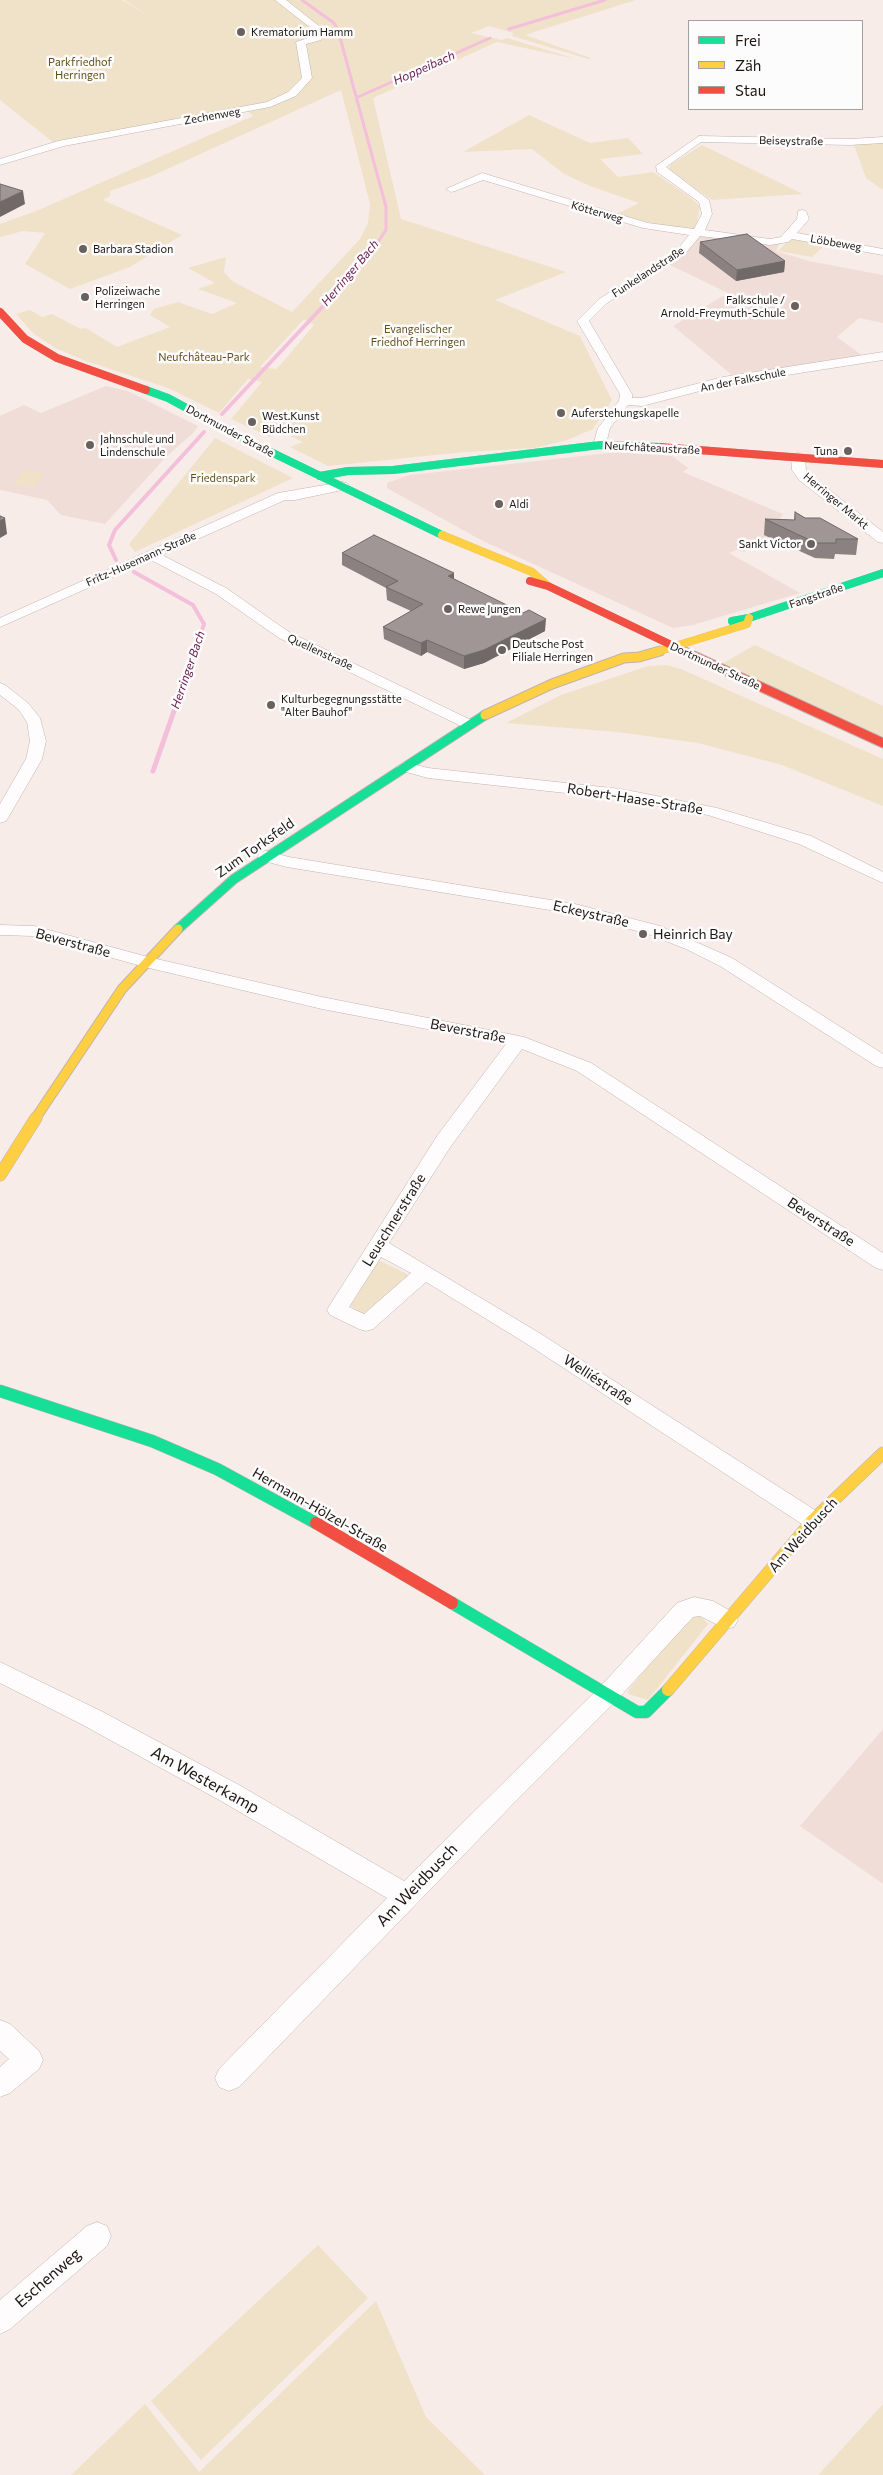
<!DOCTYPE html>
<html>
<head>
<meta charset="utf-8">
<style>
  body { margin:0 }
  #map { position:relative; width:883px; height:2475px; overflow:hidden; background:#f8ece9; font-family:Commissioner,sans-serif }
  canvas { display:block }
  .legend { position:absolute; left:688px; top:20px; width:175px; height:90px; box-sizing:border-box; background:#fcfcfc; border:1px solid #a3a09f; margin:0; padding:6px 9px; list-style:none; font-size:15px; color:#1e1613 }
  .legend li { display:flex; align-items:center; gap:10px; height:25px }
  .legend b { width:25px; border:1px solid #a3a09f }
</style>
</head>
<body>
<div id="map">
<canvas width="883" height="2475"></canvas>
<ul class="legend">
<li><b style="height:6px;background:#16e098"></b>Frei</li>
<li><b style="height:6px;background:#ffcf43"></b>Zäh</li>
<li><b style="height:6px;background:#f24e42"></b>Stau</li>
</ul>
</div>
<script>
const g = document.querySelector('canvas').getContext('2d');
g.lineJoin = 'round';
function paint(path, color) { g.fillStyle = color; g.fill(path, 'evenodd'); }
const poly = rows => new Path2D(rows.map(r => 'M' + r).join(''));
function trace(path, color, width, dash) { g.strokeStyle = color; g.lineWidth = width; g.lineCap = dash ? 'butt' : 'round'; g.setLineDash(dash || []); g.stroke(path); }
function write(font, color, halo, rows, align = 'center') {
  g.font = font + ' Commissioner,sans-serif'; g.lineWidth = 5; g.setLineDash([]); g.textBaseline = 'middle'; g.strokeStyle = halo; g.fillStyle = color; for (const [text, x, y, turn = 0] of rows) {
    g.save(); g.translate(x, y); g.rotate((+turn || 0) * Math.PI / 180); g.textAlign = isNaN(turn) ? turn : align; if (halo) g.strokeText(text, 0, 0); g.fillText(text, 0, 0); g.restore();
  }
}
const built = poly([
  [699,235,780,242,776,251,809,261,883,275,883,323,859,318,837,337,863,356,732,375,673,326,728,293,668,264],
  [106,386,128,391,198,426,193,433,166,457,105,524,61,515,47,500,0,490,0,416,24,405,41,413],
  [618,452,672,456,688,468,683,472,783,514,766,544,743,552,737,550,729,553,800,593,693,625,673,628,481,540,387,488,387,483,410,475],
  [883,1729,883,1884,800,1826]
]);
const green = poly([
  [0,0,122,0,148,16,124,0,636,0,525,35,591,58,588,59,512,36,513,33,489,26,471,33,502,40,507,38,576,59,497,42,373,98,401,219,566,272,495,300,580,336,612,400,593,429,567,440,534,448,465,452,328,466,290,447,303,442,282,432,270,437,231,419,262,382,248,379,219,413,168,388,86,361,57,349,34,334,16,314,30,310,42,317,52,314,81,329,86,328,117,347,170,327,150,315,154,309,178,302,212,314,237,303,198,289,215,283,188,268,226,257,224,272,232,281,292,312,360,239,368,223,370,204,341,90,152,176,110,191,110,196,103,200,182,235,130,267,70,289,25,264,45,233,23,231,0,237,0,224,41,209,253,116,248,111,266,103,238,110,54,143,0,100],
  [304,319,314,325,282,363,276,369,260,367],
  [529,115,590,143,628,138,643,154,600,159,618,177,653,172,690,197,700,206,696,228,686,230,615,215,639,203,590,186,564,174,532,149,463,152],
  [883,141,883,190,866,178,853,142],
  [702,145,803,194,712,200,669,171,670,165],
  [794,239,825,245,812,257,778,251,788,241],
  [215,438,293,478,135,552,129,544],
  [23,470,45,473,34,487,13,485],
  [755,645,883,706,883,737,720,665],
  [666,665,681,669,883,759,883,806,782,765,698,743,617,732,506,723,561,695,648,666],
  [378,1260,407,1274,408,1277,364,1315,349,1305],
  [696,1615,702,1617,708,1624,648,1700,628,1694,629,1689,686,1620],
  [318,2245,368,2298,201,2460,151,2401],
  [376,2301,426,2417,485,2475,71,2475,145,2404,199,2472],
  [883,2404,883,2475,818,2475]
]);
const streamFar2 = poly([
  [302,0,334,23,338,30,386,207,386,230,369,255,341,287],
  [509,29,605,0],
  [358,97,490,38]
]);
const streamFar1 = poly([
  [222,414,342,286],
  [116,560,109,545,115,530,204,432],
  [134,572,193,605,204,624,195,652]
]);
const stream = poly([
  [153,771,195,651]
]);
const street = poly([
  [275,0,286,0,319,26,324,36,321,40,306,44,312,78,296,96,270,107,64,146,0,165,0,159,58,141,267,102,288,92,302,78,296,42,314,36,312,29,275,0],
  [699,136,850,139,883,137,883,143,850,145,701,142,666,167,709,200,712,214,705,230,770,239,781,237,797,219,798,211,802,210,806,211,809,219,797,233,883,249,883,255,792,239,788,242,770,245,700,236,684,255,607,303,589,321,632,394,632,398,642,398,723,377,883,352,883,360,723,385,642,406,628,405,610,428,605,448,595,448,593,445,598,428,619,401,620,394,577,321,599,299,676,251,689,235,643,228,483,180,455,191,451,192,446,189,482,173,648,223,694,229,702,214,699,202,657,172,656,166,699,136],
  [798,453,805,457,806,470,809,474,883,532,883,543,878,542,799,480,792,470,791,457,798,453],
  [342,482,347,483,349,486,347,489,295,500,285,500,162,555,226,588,289,632,473,721,476,724,473,727,463,727,279,638,216,594,151,560,0,627,0,618,278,493,342,482],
  [0,683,5,685,28,703,40,718,46,741,42,759,8,818,6,821,0,823,0,804,26,759,30,741,27,722,18,709,0,695,0,683],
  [405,762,428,768,621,789,717,808,811,836,883,872,883,883,799,844,708,815,621,799,428,778,399,770,397,767,405,762],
  [266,851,289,857,575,904,660,926,732,958,883,1054,883,1068,876,1066,720,966,686,949,648,934,574,914,287,867,260,860,258,856,260,852,266,851],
  [0,925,34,926,148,957,322,997,524,1037,591,1063,883,1253,883,1270,876,1268,577,1071,522,1049,451,1146,389,1243,541,1334,821,1514,824,1520,821,1526,813,1529,805,1526,527,1344,426,1282,373,1329,366,1331,359,1329,330,1315,327,1310,330,1305,437,1136,506,1044,322,1009,145,967,33,936,0,935,0,925],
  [381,1257,411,1273,364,1314,349,1307,381,1257],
  [694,1597,713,1601,734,1613,738,1620,734,1627,726,1629,700,1616,693,1617,615,1702,511,1806,239,2087,229,2091,219,2087,215,2078,219,2069,387,1898,221,1801,83,1725,0,1683,0,1662,101,1711,239,1785,404,1881,599,1688,677,1603,694,1597],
  [0,2020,10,2024,39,2051,43,2060,39,2069,10,2093,0,2097,0,2067,9,2059,0,2051,0,2020],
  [97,2222,107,2226,111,2236,107,2246,10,2329,0,2334,0,2300,87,2226,97,2222]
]);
const fastFar2 = poly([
  [146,390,168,398,244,439,442,535],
  [320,476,348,471,393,470,600,445,659,447],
  [732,621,749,618,883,573]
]);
const fastFar1 = poly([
  [178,929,234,879,485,715]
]);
const fast = poly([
  [0,1391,152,1441,217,1469,316,1523],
  [452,1603,637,1712,646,1712,668,1690]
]);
const slowFar2 = poly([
  [442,535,532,572,548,586],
  [656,652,747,624,749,618]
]);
const slowFar1 = poly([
  [485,715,552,684,624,658,639,657,660,651],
  [35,1119,122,989,178,929]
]);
const slow = poly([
  [0,1175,36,1118],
  [668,1690,813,1520,883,1453]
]);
const jamFar2 = poly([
  [0,312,25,339,57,358,146,390],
  [659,447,883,464],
  [530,581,548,586,686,652]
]);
const jamFar1 = poly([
  [683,651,883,743]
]);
const jam = poly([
  [316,1523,452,1603]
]);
const wall = poly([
  [700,242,785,261,784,272,736,281,699,253],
  [795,512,805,518,858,539,856,555,835,554,834,559,815,558,764,535,765,519,794,520],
  [342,553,454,579,545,631,484,663,464,669,427,652,421,656,384,639,383,627,411,611,387,600,386,588,342,565]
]);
const shadedWall = poly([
  [23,191,25,204,0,217,0,202],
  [785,261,784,272,736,281,737,270],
  [5,518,7,534,0,538,0,521],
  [454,573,454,585,448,576],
  [546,619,545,631,484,663,464,669,464,656],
  [427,640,427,652,421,656,421,643]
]);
const building = poly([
  [0,184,23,191,0,202,0,184],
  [747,234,785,261,737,270,700,242,747,234],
  [795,512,805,518,820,518,858,539,836,539,836,543,816,543,765,519,795,520,795,512],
  [0,516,5,518,0,521,0,516],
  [374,535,454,573,448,576,523,613,529,610,546,619,484,650,464,656,427,640,421,643,383,627,423,604,386,587,398,581,342,553,374,535]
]);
const markers = [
  [241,32,5,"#6a615e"],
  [83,249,5,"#6a615e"],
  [85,297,5,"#6a615e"],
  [795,306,5,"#6a615e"],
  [561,413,5,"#6a615e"],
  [252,422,5,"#6a615e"],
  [90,445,5,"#6a615e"],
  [848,451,5,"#6a615e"],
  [499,504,5,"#6a615e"],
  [811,544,5,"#6a615e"],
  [448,609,5,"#6a615e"],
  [502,650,5,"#6a615e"],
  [271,705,5,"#6a615e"],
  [643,934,5,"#6a615e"]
];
const farPoinames = [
  ["Krematorium Hamm",251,32],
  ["Barbara Stadion",93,249],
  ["Polizeiwache",95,291],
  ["Herringen",95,304],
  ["Falkschule /",785,300,"right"],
  ["Arnold-Freymuth-Schule",785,313,"right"],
  ["Auferstehungskapelle",571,413],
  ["West.Kunst",262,416],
  ["Büdchen",262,429],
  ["Jahnschule und",100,439],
  ["Lindenschule",100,452],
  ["Tuna",838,451,"right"],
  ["Aldi",509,504],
  ["Sankt Victor",801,544,"right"],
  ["Rewe Jungen",458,609],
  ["Deutsche Post",512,644],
  ["Filiale Herringen",512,657],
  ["Kulturbegegnungsstätte",281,699],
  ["\"Alter Bauhof\"",281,712]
];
const farParknames = [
  ["Parkfriedhof",80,62],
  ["Herringen",80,75],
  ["Evangelischer",418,329],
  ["Friedhof Herringen",418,342],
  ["Neufchâteau-Park",204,357],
  ["Friedenspark",223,478]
];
const farStreetnames = [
  ["Zechenweg",212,116,-10],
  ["Beiseystraße",791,141,1],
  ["Kötterweg",597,212,16],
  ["Löbbeweg",836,243,10],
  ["Funkelandstraße",648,272,-33],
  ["An der Falkschule",743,380,-11],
  ["Dortmunder Straße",230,431,28],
  ["Neufchâteaustraße",652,448,3],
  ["Herringer Markt",836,501,40],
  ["Fritz-Husemann-Straße",141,559,-24],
  ["Fangstraße",816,596,-19],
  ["Quellenstraße",320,652,25],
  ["Dortmunder Straße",715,666,25]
];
const farWaternames = [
  ["Hoppeibach",424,68,-24],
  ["Herringer Bach",350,273,-50],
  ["Herringer Bach",188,670,-71]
];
const streetNames = [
  ["Robert-Haase-Straße",635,799,9],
  ["Zum Torksfeld",255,848,-35],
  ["Eckeystraße",591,914,13],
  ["Beverstraße",73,943,15],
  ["Beverstraße",468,1031,11],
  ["Leuschnerstraße",394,1220,-58],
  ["Beverstraße",821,1222,33],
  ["Welliéstraße",598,1380,33],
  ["Hermann-Hölzel-Straße",320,1510,30],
  ["Am Weidbusch",803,1535,-48]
];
const poiNames = [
  ["Heinrich Bay",653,934]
];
const nearStreetnames = [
  ["Am Westerkamp",205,1780,29],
  ["Am Weidbusch",417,1885,-46],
  ["Eschenweg",48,2278,-41]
];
paint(built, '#f0ddd7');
paint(green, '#efe2c9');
trace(streamFar2, '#f3bfda', 3);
trace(streamFar1, '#f3bfda', 4);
trace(stream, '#f3bfda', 5);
trace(street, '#beb4b1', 1);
trace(fastFar2, '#beb4b1', 8);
trace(fastFar1, '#beb4b1', 11);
trace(fast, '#beb4b1', 13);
trace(slowFar2, '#beb4b1', 8);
trace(slowFar1, '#beb4b1', 11);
trace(slow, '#beb4b1', 13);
trace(jamFar2, '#beb4b1', 8);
trace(jamFar1, '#beb4b1', 11);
trace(jam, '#beb4b1', 13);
paint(street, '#fefcfc');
trace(fastFar2, '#16e098', 8);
trace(fastFar1, '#16e098', 9);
trace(fast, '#16e098', 12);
trace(slowFar2, '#ffcf43', 8);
trace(slowFar1, '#ffcf43', 9);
trace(slow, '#ffcf43', 12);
trace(jamFar2, '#f24e42', 8);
trace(jamFar1, '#f24e42', 9);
trace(jam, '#f24e42', 12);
paint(wall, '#8a8180');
paint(shadedWall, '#706968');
paint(building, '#a09695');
trace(building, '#706968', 1);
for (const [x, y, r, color] of markers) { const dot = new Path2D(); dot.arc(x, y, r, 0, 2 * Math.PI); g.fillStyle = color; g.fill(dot); trace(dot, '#fcfcfc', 2); }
write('11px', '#1e1613', '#fcfcfc', farPoinames, 'left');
write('11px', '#62501b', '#fcfcfc', farParknames);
write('11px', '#1e1613', '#fcfcfc', farStreetnames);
write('italic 12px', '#67194d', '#fcfcfc', farWaternames);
write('14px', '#1e1613', '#fcfcfc', streetNames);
write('14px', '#1e1613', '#fcfcfc', poiNames, 'left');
write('16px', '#1e1613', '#fcfcfc', nearStreetnames);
</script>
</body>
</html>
